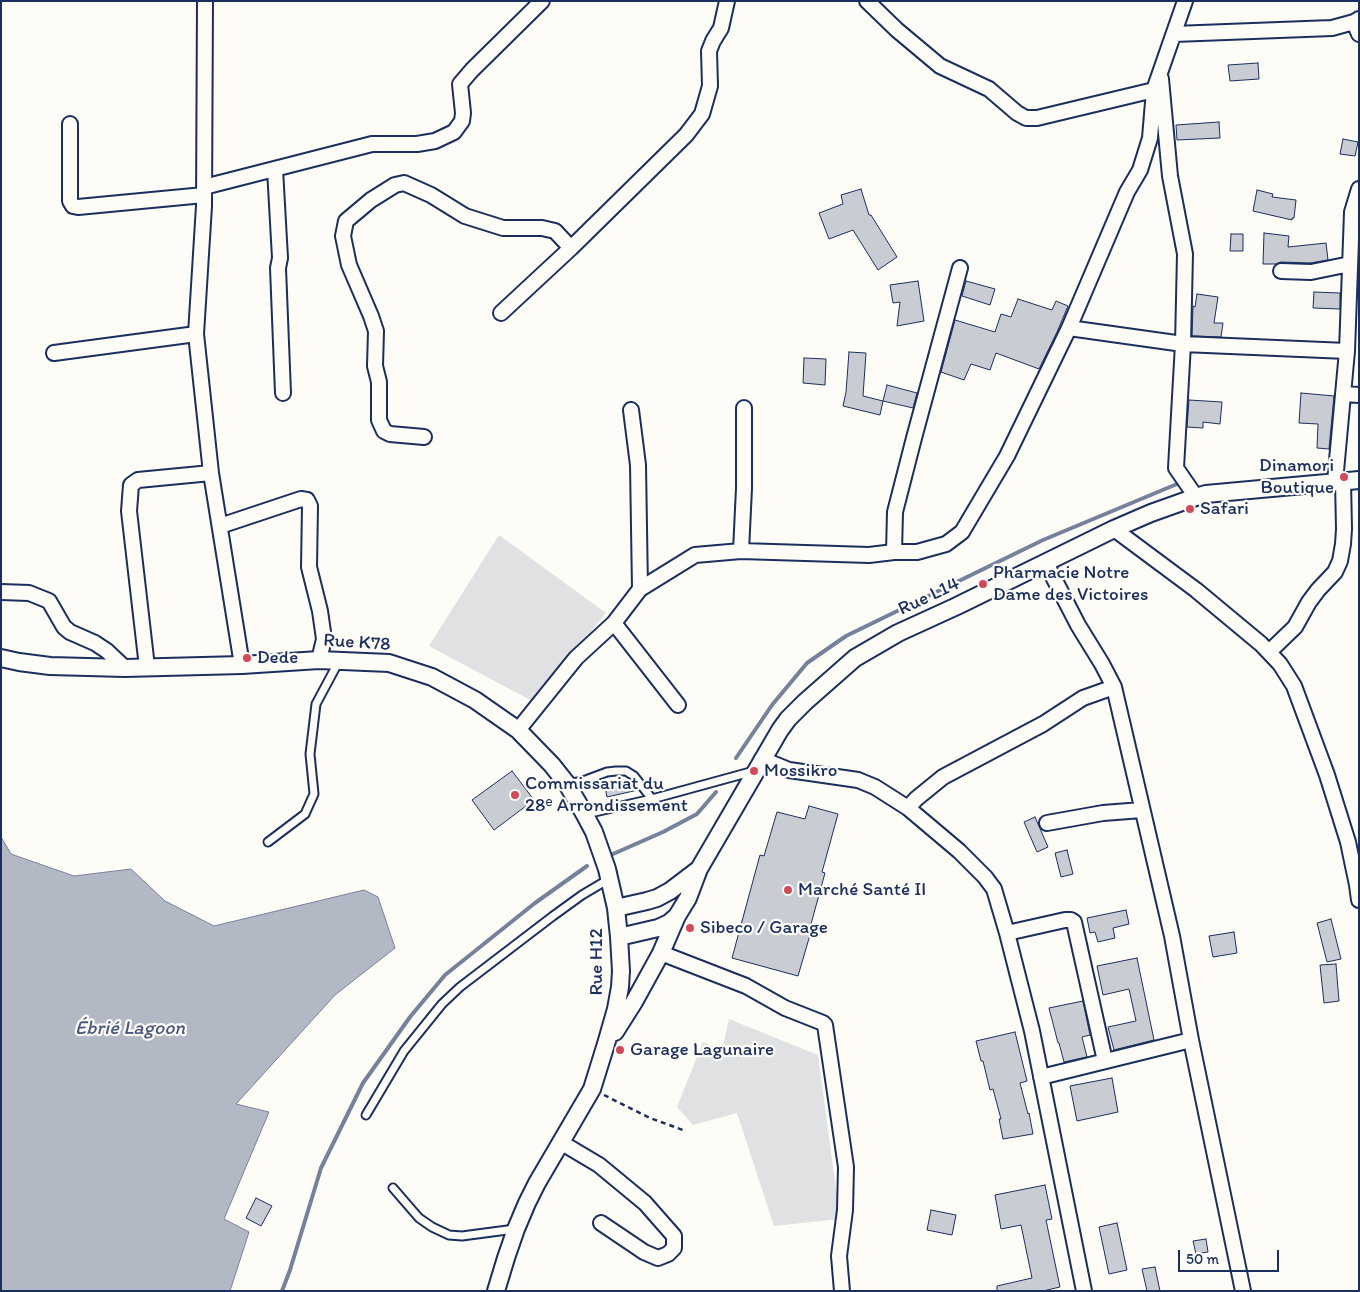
<!DOCTYPE html>
<html>
<head>
<meta charset="utf-8">
<style>
  body { margin:0 }
  #map { position:relative; width:1360px; height:1292px; overflow:hidden; background:#fdfcf7; font-family:Itim,sans-serif }
  canvas { display:block }
  .frame { position:absolute; inset:0; border:2px solid #1b2f5e; pointer-events:none }
  .scale { position:absolute; left:1178px; top:1250px; width:101px; height:22px; box-sizing:border-box; border:2px solid #1b2f5e; border-top:0; padding-left:6px; font-size:15px; line-height:18px; white-space:nowrap; color:#1b2f5e; -webkit-text-stroke:4px #fdfcf7; paint-order:stroke }
</style>
</head>
<body>
<div id="map">
<canvas width="1360" height="1292"></canvas>
<div class="frame"></div>
<div class="scale">50 m</div>
</div>
<script>
const g = document.querySelector('canvas').getContext('2d');
g.lineJoin = 'round';
function paint(path, color) { g.fillStyle = color; g.fill(path, 'evenodd'); }
const poly = rows => new Path2D(rows.map(r => 'M' + r).join(''));
function trace(path, color, width, dash) { g.strokeStyle = color; g.lineWidth = width; g.lineCap = dash ? 'butt' : 'round'; g.setLineDash(dash || []); g.stroke(path); }
function write(font, color, halo, rows, align = 'center') {
  g.font = font + ' Itim,sans-serif'; g.lineWidth = 4.5; g.setLineDash([]); g.textBaseline = 'middle'; g.strokeStyle = halo; g.fillStyle = color; for (const [text, x, y, turn = 0] of rows) {
    g.save(); g.translate(x, y); g.rotate((+turn || 0) * Math.PI / 180); g.textAlign = isNaN(turn) ? turn : align; if (halo) g.strokeText(text, 0, 0); g.fillText(text, 0, 0); g.restore();
  }
}
const green = poly([
  [499,535,606,613,534,702,429,646],
  [729,1019,818,1055,840,1219,774,1226,737,1113,693,1125,677,1107,703,1042,722,1051]
]);
const water = poly([
  [1,837,11,854,74,876,131,869,165,901,214,926,364,890,378,897,395,948,335,995,236,1104,269,1112,224,1219,249,1232,230,1291,1,1291,1,837]
]);
const stream = poly([
  [736,758,772,705,807,663,846,636,1043,540,1177,484],
  [613,854,663,832,697,814,716,792],
  [282,1291,290,1270,321,1168,363,1083,410,1017,445,975,535,903,587,866]
]);
const building = poly([
  [1258,63,1259,79,1230,81,1228,65,1258,63],
  [1219,122,1220,138,1177,140,1176,125,1219,122],
  [1343,139,1358,142,1355,156,1340,154,1343,139],
  [861,189,869,215,871,215,897,257,878,270,853,230,829,239,819,213,843,204,841,195,861,189],
  [1257,190,1273,194,1272,197,1296,200,1294,218,1292,218,1292,220,1253,211,1257,190],
  [1264,233,1289,236,1288,247,1326,243,1328,260,1310,263,1281,262,1276,264,1263,264,1264,233],
  [1231,234,1243,234,1243,251,1230,251,1231,234],
  [918,281,924,321,897,326,900,302,893,303,890,285,918,281],
  [966,281,995,289,990,305,962,296,966,281],
  [1314,292,1340,293,1340,309,1313,308,1314,292],
  [1197,294,1218,297,1214,323,1223,323,1221,337,1192,336,1193,306,1195,307,1197,294],
  [1018,299,1052,310,1056,301,1068,306,1057,332,1039,369,996,353,990,370,971,364,964,380,941,372,955,320,995,332,1001,314,1011,317,1018,299],
  [849,352,866,353,863,396,883,401,880,415,843,406,846,392,849,352],
  [804,358,826,359,825,385,803,383,804,358],
  [887,385,917,393,913,408,883,401,887,385],
  [1301,393,1334,396,1329,449,1317,448,1318,424,1299,423,1301,393],
  [1189,400,1222,402,1220,424,1203,422,1203,428,1187,427,1189,400],
  [512,771,534,800,494,830,472,800,512,771],
  [631,781,638,790,607,797,605,787,631,781],
  [809,806,838,814,822,872,825,873,808,935,810,935,798,976,732,958,760,855,764,856,777,812,805,819,809,806],
  [1035,817,1048,847,1037,852,1024,822,1035,817],
  [1067,850,1073,874,1061,877,1055,853,1067,850],
  [1126,910,1129,924,1113,928,1115,938,1098,942,1095,932,1090,933,1087,918,1126,910],
  [1331,919,1341,959,1327,962,1317,923,1331,919],
  [1234,932,1237,953,1213,957,1209,936,1234,932],
  [1137,958,1154,1040,1114,1050,1108,1027,1136,1021,1129,989,1103,995,1097,966,1137,958],
  [1336,964,1339,1001,1324,1003,1320,965,1336,964],
  [1083,1001,1090,1035,1082,1037,1087,1057,1064,1062,1059,1043,1058,1043,1049,1008,1083,1001],
  [1015,1032,1027,1081,1020,1083,1028,1114,1029,1113,1033,1134,1003,1139,999,1119,1001,1119,993,1089,990,1090,983,1061,981,1061,976,1041,1015,1032],
  [1112,1078,1118,1112,1077,1121,1070,1086,1112,1078],
  [1045,1185,1052,1219,1046,1220,1060,1287,1043,1291,997,1291,997,1286,1032,1278,1021,1225,1001,1229,995,1195,1045,1185],
  [256,1198,272,1206,261,1226,246,1218,256,1198],
  [931,1210,956,1215,952,1235,927,1230,931,1210],
  [1117,1223,1127,1270,1109,1274,1099,1227,1117,1223],
  [1206,1239,1208,1252,1196,1254,1193,1241,1206,1239],
  [1155,1267,1160,1291,1147,1291,1142,1269,1155,1267]
]);
const path = poly([
  [604,1095,650,1118,683,1130]
]);
const service = poly([
  [567,784,583,781,607,772,616,771,626,771,634,776,652,799],
  [586,814,652,799,754,771],
  [268,842,305,814,314,794,310,754,316,704,339,661],
  [366,1115,404,1051,442,1004,460,987,553,916,582,895,609,879],
  [393,1188,419,1218,432,1227,449,1235,462,1236,515,1229]
]);
const minor = poly([
  [205,1,204,206,196,334,211,473,242,665],
  [867,1,897,30,940,66,989,89,1017,113,1026,118,1037,118,1154,90],
  [1354,22,1359,34],
  [1174,34,1332,28,1354,22,1359,19],
  [1161,79,1170,176,1185,254,1183,344,1176,468,1196,497],
  [70,124,70,201,73,206,78,207,204,195],
  [275,169,280,258,278,268,283,393],
  [204,187,372,144,417,144,435,141,454,132,462,121,463,113,460,84,472,70,542,1],
  [1281,271,1311,272,1350,264],
  [501,313,571,248,686,135,702,114,710,86,709,51,713,41,721,28,727,1],
  [1069,328,1183,344,1347,351,1335,482],
  [1347,351,1352,212,1359,189],
  [54,353,196,334],
  [1343,394,1359,395],
  [631,410,638,465,640,589],
  [424,437,390,434,384,431,379,420,379,382,375,366,376,331,371,316,349,265,343,236,346,221,371,200,395,185,404,183,431,195,465,216,503,228,542,228,555,231,571,248],
  [220,526,301,499,307,500,310,506,309,567,320,611,324,639,319,660],
  [1114,529,1196,590,1261,644,1280,664,1294,686,1327,775,1348,842,1357,885,1359,900],
  [741,551,869,555,894,552,917,552,946,544,962,532,1007,456,1069,328,1127,192,1140,170,1150,138,1154,90,1185,1],
  [894,552,895,512,914,438,960,268],
  [1046,563,1078,625,1102,664,1114,687,1172,936,1191,1040,1243,1291],
  [1,592,29,593,49,601,64,627,70,632,95,643,107,651,125,668],
  [614,623,678,705],
  [1269,652,1295,627,1309,602,1318,590,1335,572,1340,561,1343,544,1344,529,1343,481],
  [147,667,129,511,131,485,138,480,211,473],
  [518,730,576,658,614,623,640,589,695,555,741,551,744,488,744,408],
  [762,759,789,770,858,780,875,787,908,808,959,851,985,877,994,889,1007,933,1032,1031,1084,1291],
  [908,808,916,799,943,777,1043,724,1083,698,1114,687],
  [1047,823,1103,813,1142,810],
  [1007,933,1065,920,1071,920,1074,922,1105,1061],
  [661,953,746,986,785,1008,823,1023,825,1025,846,1167,845,1210,839,1256,842,1291],
  [1041,1077,1191,1040],
  [562,1143,599,1165,645,1203,674,1236,674,1248,668,1254,658,1258,644,1252,601,1223]
]);
const tertiary = poly([
  [1,658,19,662,50,666,125,668,242,665,319,660,389,663,432,677,475,700,518,730,552,765,567,784,585,815,594,832,607,869,616,908,619,937,621,971,620,987,616,1009,606,1044,592,1089,537,1183,527,1203,516,1229,506,1258,496,1291],
  [616,908,647,901,657,898,670,891,699,869],
  [619,937,658,928,669,923,677,916,688,898,699,869,780,730,788,719,805,702,855,658,898,633,957,606,1114,529,1151,513,1196,497,1206,494,1359,480],
  [615,1032,634,1002,661,953,677,916]
]);
const markers = [
  [1344,477,5,"#d1495b"],
  [1190,509,5,"#d1495b"],
  [983,584,5,"#d1495b"],
  [247,658,5,"#d1495b"],
  [754,771,5,"#d1495b"],
  [515,795,5,"#d1495b"],
  [788,890,5,"#d1495b"],
  [690,928,5,"#d1495b"],
  [620,1050,5,"#d1495b"]
];
const poiNames = [
  ["Dinamori",1334,466,"right"],
  ["Boutique",1334,488,"right"],
  ["Safari",1200,509],
  ["Pharmacie Notre",993,573],
  ["Dame des Victoires",993,595],
  ["Dede",257,658],
  ["Mossikro",764,771],
  ["Commissariat du",525,784],
  ["28ᵉ Arrondissement",525,806],
  ["Marché Santé II",798,890],
  ["Sibeco / Garage",700,928],
  ["Garage Lagunaire",630,1050]
];
const streetNames = [
  ["Rue L14",929,597,-25],
  ["Rue K78",357,643,4],
  ["Rue H12",597,962,-90]
];
const waterNames = [
  ["Ébrié Lagoon",130,1029]
];
paint(green, '#e0e1e3');
paint(water, '#b3b8c5');
trace(water, '#76819c', 1);
trace(stream, '#76819c', 4);
paint(building, '#c9ccd3');
trace(building, '#1b2f5e', 1);
trace(service, '#1b2f5e', 11);
trace(minor, '#1b2f5e', 18);
trace(tertiary, '#1b2f5e', 20);
trace(path, '#1b2f5e', 2.5, [5, 4]);
trace(service, '#fdfcf7', 7);
trace(minor, '#fdfcf7', 14);
trace(tertiary, '#fdfcf7', 16);
for (const [x, y, r, color] of markers) { const dot = new Path2D(); dot.arc(x, y, r, 0, 2 * Math.PI); g.fillStyle = color; g.fill(dot); trace(dot, '#fdfcf7', 2); }
write('19px', '#1b2f5e', '#fdfcf7', poiNames, 'left');
write('19px', '#1b2f5e', '#fdfcf7', streetNames);
write('italic 20px', '#49587d', '#fdfcf7', waterNames);
</script>
</body>
</html>
